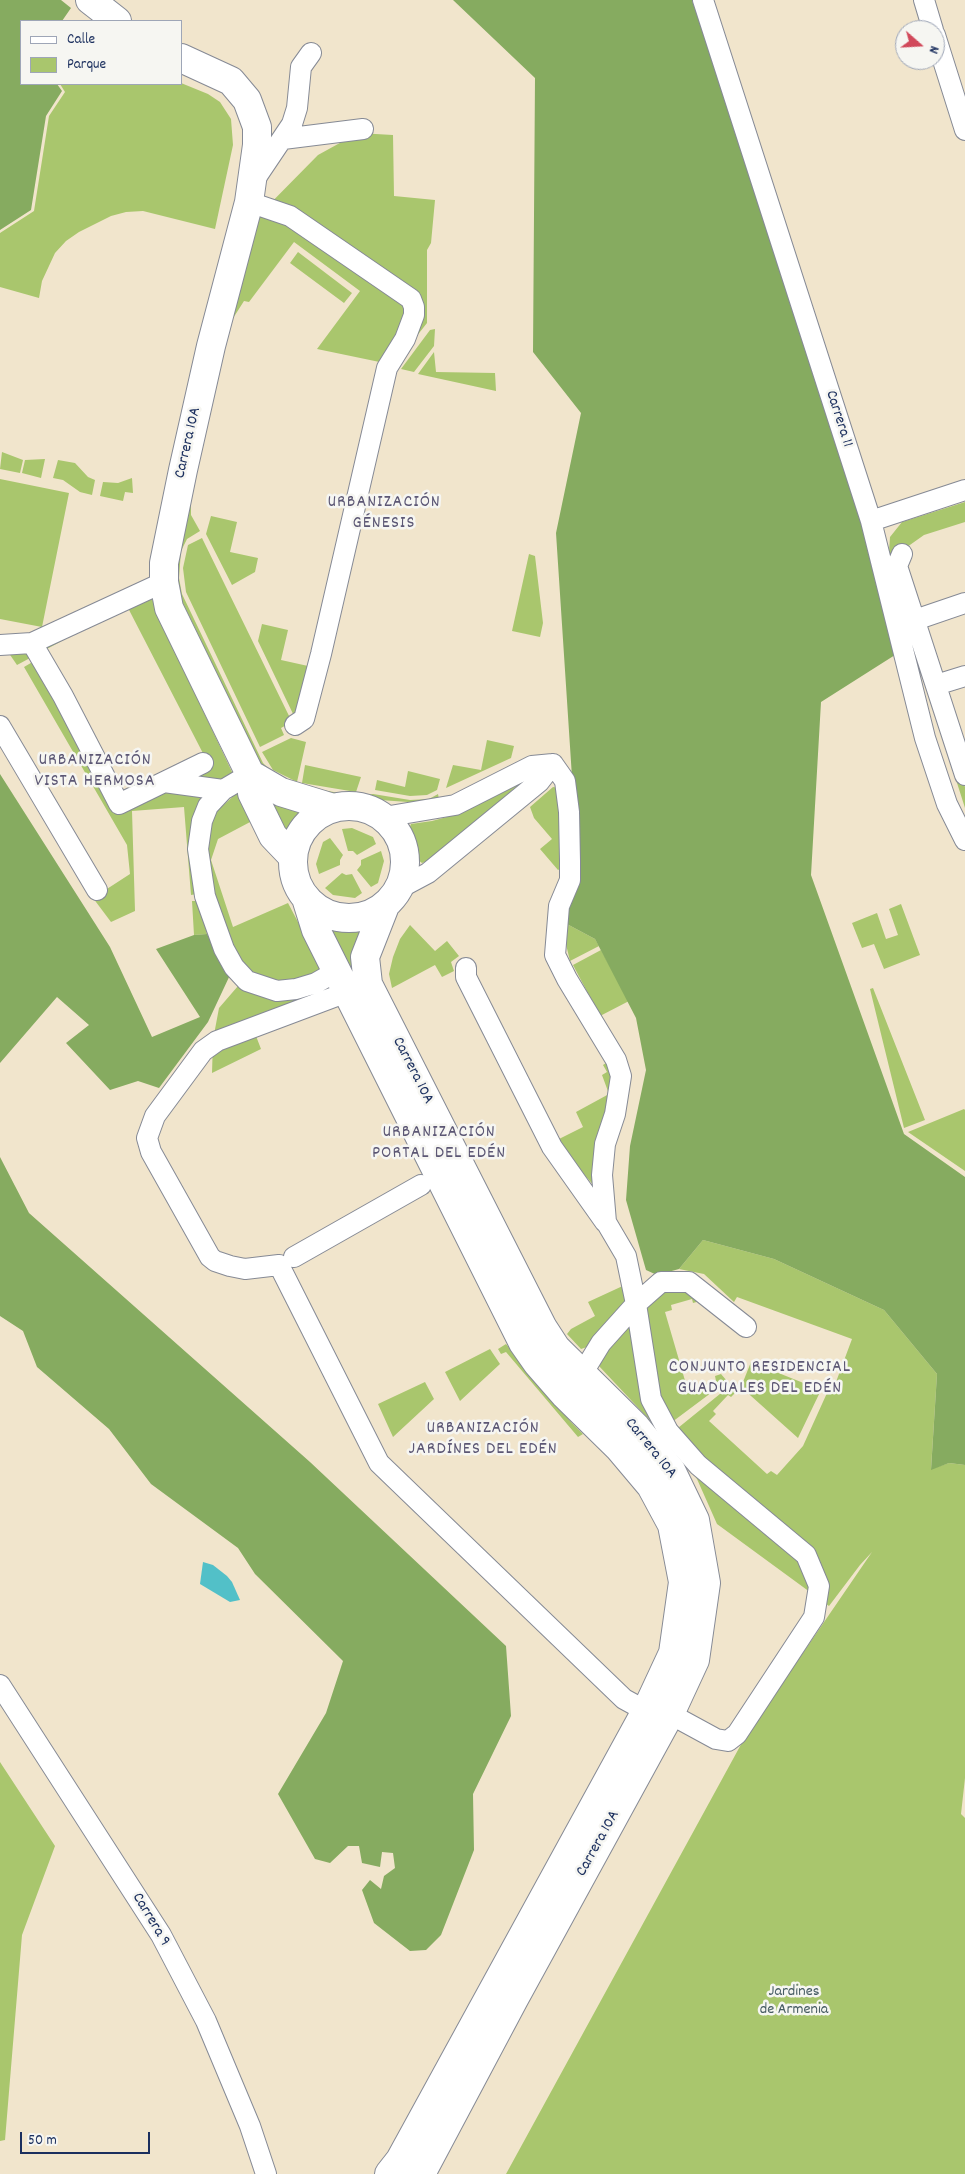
<!DOCTYPE html>
<html>
<head>
<meta charset="utf-8">
<style>
  body { margin:0 }
  #map { position:relative; width:965px; height:2174px; overflow:hidden; background:#f1e5cc; font-family:Dekko,sans-serif }
  canvas { display:block }
  .legend { position:absolute; left:20px; top:20px; width:162px; height:65px; box-sizing:border-box; background:#f6f6f2; border:1px solid #9ea6b7; margin:0; padding:6px 9px; list-style:none; font-size:15px; color:#1b2f5e }
  .legend li { display:flex; align-items:center; gap:10px; height:25px }
  .legend b { width:25px; border:1px solid #9ea6b7 }
  .north { position:absolute; left:895px; top:20px; width:50px; height:50px; box-sizing:border-box; background:#f6f6f2; border:1px solid #9ea6b7; border-radius:50%; rotate:109deg; font-size:14px; font-weight:700; line-height:20px; text-align:center; color:#1b2f5e }
  .north::after { content:''; display:block; margin:auto; width:18px; height:22px; background:#d1495b; clip-path:polygon(50% 0,100% 100%,50% 72%,0 100%) }
  .scale { position:absolute; left:20px; top:2132px; width:130px; height:22px; box-sizing:border-box; border:2px solid #1b2f5e; border-top:0; padding-left:6px; font-size:15px; line-height:18px; white-space:nowrap; color:#1b2f5e; -webkit-text-stroke:4px #f6f6f2; paint-order:stroke }
</style>
</head>
<body>
<div id="map">
<canvas width="965" height="2174"></canvas>
<ul class="legend">
<li><b style="height:6px;background:#fff"></b>Calle</li>
<li><b style="height:14px;background:#a9c66d"></b>Parque</li>
</ul>
<div class="north">N</div>
<div class="scale">50 m</div>
</div>
<script>
const g = document.querySelector('canvas').getContext('2d');
g.lineJoin = 'round';
function paint(path, color) { g.fillStyle = color; g.fill(path, 'evenodd'); }
const poly = rows => new Path2D(rows.map(r => 'M' + r).join(''));
function trace(path, color, width, dash) { g.strokeStyle = color; g.lineWidth = width; g.lineCap = dash ? 'butt' : 'round'; g.setLineDash(dash || []); g.stroke(path); }
function write(font, color, halo, rows, align = 'center') {
  g.font = font + ' Dekko,sans-serif'; g.lineWidth = 5; g.setLineDash([]); g.textBaseline = 'middle'; g.strokeStyle = halo; g.fillStyle = color; for (const [text, x, y, turn = 0] of rows) {
    g.save(); g.translate(x, y); g.rotate((+turn || 0) * Math.PI / 180); g.textAlign = isNaN(turn) ? turn : align; if (halo) g.strokeText(text, 0, 0); g.fillText(text, 0, 0); g.restore();
  }
}
const green = poly([
  [181,83,208,94,220,102,231,119,233,145,215,229,143,211,126,212,111,216,79,232,66,241,55,253,42,281,39,298,0,287,0,233,34,211,49,116,65,92,60,84],
  [358,133,393,135,394,196,435,200,431,243,427,250,427,323,394,365,317,349,360,291,294,242,249,302,244,301,230,323,252,222,318,155],
  [298,252,352,293,344,303,290,263],
  [435,329,434,346,414,372,401,369,430,330],
  [434,352,436,372,495,373,496,391,418,374],
  [2,452,23,460,20,473,0,469],
  [45,459,41,478,22,473,25,460],
  [58,460,75,463,88,477,95,480,92,495,80,492,63,480,53,478],
  [132,478,133,493,125,492,123,501,100,496,103,482,118,483],
  [0,479,69,493,42,627,0,619],
  [189,498,191,499,191,515,200,531,187,539,181,551,179,578,182,594,263,763,278,778,299,786,357,796,373,794,410,800,429,799,438,794,439,799,422,803,380,800,309,791,290,787,273,777,262,767,179,595,177,561],
  [965,502,965,522,924,535,900,552,894,566,965,787,965,808,888,566,890,537,902,522],
  [211,516,237,522,230,552,258,558,255,572,232,585,206,534],
  [202,538,292,722,281,728,284,735,260,747,186,592,183,568,188,545],
  [529,554,535,556,543,623,540,637,512,631],
  [150,583,152,599,162,624,233,774,216,787,197,894,191,895,184,807,132,811,135,911,111,922,93,898,130,874,127,845,24,667,41,657,119,808,208,763,127,606,17,665,6,649,37,638],
  [262,624,288,630,281,660,308,666,295,718,258,641],
  [291,738,306,742,297,782,273,770,262,752],
  [487,740,514,746,511,758,446,788,453,765,481,770],
  [305,765,361,777,356,792,302,783],
  [408,771,440,779,437,790,427,795,410,796,375,790,377,780,405,787],
  [533,776,516,787,430,860,422,863,418,860,409,829,411,824,432,821,458,814],
  [553,787,560,788,562,868,558,870,540,849,552,839,534,818,530,807],
  [237,793,239,793,252,821,218,839,211,860,233,927,288,903,318,960,320,968,318,973,281,983,254,975,226,942,206,861,212,815],
  [267,795,301,813,287,833],
  [352,828,373,837,376,844,357,855,353,851,348,851,342,829],
  [330,838,343,855,340,860,340,865,319,874,316,864,323,842],
  [381,851,384,861,378,883,371,887,357,870,361,865,361,860],
  [342,873,346,875,352,874,362,893,355,898,333,895,325,888],
  [192,901,199,901,207,934,194,935],
  [901,904,920,955,884,969,874,944,862,948,852,923,877,913,886,939,898,935,889,909],
  [565,923,595,939,599,946,570,961,564,936],
  [410,925,435,951,447,941,459,956,451,962,454,971,442,977,435,965,392,988,389,974,393,957,400,939],
  [329,928,338,932,360,931,363,936,354,975,351,977],
  [601,950,629,1001,600,1016,573,965],
  [332,982,342,1000,256,1036,261,1049,212,1073,213,1040,219,1008,238,986],
  [873,988,925,1120,904,1128,870,989],
  [609,1061,614,1073,596,1188,558,1145,559,1139,583,1127,576,1112,609,1094,602,1075,607,1072,603,1065],
  [964,1109,965,1110,965,1171,908,1132],
  [703,1240,774,1259,884,1310,937,1374,931,1469,949,1463,965,1465,965,1778,961,1814,965,1818,965,2174,506,2174,744,1739,872,1552,860,1565,829,1606,717,1524,697,1479,682,1460,673,1432,731,1385,737,1390,736,1392,731,1397,728,1395,713,1411,716,1414,709,1421,767,1474,771,1471,777,1475,803,1446,827,1393,833,1390,852,1339,737,1297,734,1302,704,1274,679,1269],
  [627,1284,629,1301,590,1346,581,1349,567,1334,571,1329,595,1316,588,1302],
  [685,1290,700,1301,693,1303,692,1299,671,1305,672,1310,665,1312,686,1384,694,1382,695,1387,716,1381,715,1376,721,1374,727,1381,660,1431,598,1365,621,1329,664,1291],
  [506,1344,572,1423,583,1434,578,1437,506,1352,501,1354,498,1349],
  [490,1349,500,1364,460,1401,445,1372],
  [751,1362,821,1390,798,1438,741,1387],
  [425,1382,434,1399,393,1437,378,1404],
  [0,1762,55,1846,22,1935,5,2140,0,2141]
]);
const forest = poly([
  [0,0,61,0,71,8,62,21,21,21,21,84,57,84,62,91,46,116,31,210,0,230],
  [453,0,692,0,863,517,895,655,821,702,811,875,904,1134,965,1177,965,1465,949,1463,931,1470,937,1374,884,1310,774,1259,703,1240,679,1269,657,1275,646,1270,626,1200,630,1146,646,1070,636,1018,595,939,565,923,569,903,581,878,572,777,556,533,581,413,533,352,535,78],
  [0,774,110,947,152,1037,200,1017,156,949,194,935,207,934,230,975,208,1022,159,1088,138,1081,110,1090,66,1043,89,1025,57,997,0,1063],
  [0,1157,29,1213,310,1462,506,1646,511,1716,473,1794,474,1850,441,1935,426,1950,410,1951,374,1923,362,1890,370,1880,381,1889,384,1876,395,1868,393,1853,382,1852,380,1867,362,1863,359,1846,348,1846,330,1863,315,1859,278,1794,326,1713,343,1661,255,1574,238,1548,151,1484,109,1429,37,1367,23,1331,0,1316]
]);
const water = poly([
  [203,1562,213,1565,227,1576,232,1582,240,1600,230,1602,200,1584]
]);
const street = poly([
  [703,0,871,521,925,738,947,804,965,840],
  [924,0,933,30],
  [935,35,965,130],
  [283,139,363,129],
  [253,182,292,124,297,108,301,67,311,53],
  [249,202,290,216,411,299,414,307,414,315,405,339,387,368,321,654,304,719,295,725],
  [871,521,965,490],
  [902,554,897,566,965,775],
  [915,620,965,603],
  [32,643,63,696,119,804,203,763],
  [0,645,32,643,164,582],
  [936,685,965,676],
  [0,726,97,890],
  [250,774,223,790,208,806,202,821,198,849,205,896,224,949,234,967,247,981,277,991,296,989,316,983,337,971],
  [164,782,223,790],
  [384,817,455,805,532,766,553,764],
  [398,889,428,873,539,782,553,764],
  [466,968,466,977,552,1147,605,1222],
  [358,988,217,1041,203,1051,155,1116,147,1138,151,1152,210,1257,215,1261,230,1266,245,1269,279,1265,379,1463,624,1699,646,1711,670,1714,716,1739,728,1741,737,1734,814,1617,819,1586,806,1555,698,1465,668,1431,651,1399,636,1304,626,1256,606,1222,602,1175,605,1144,615,1114,621,1076,616,1060,567,979,555,955,559,906,570,880,570,861,569,812,565,781,553,764],
  [294,1257,421,1185],
  [582,1374,601,1343,636,1304,661,1282,689,1282,746,1327],
  [0,1685,161,1935,206,2021,250,2126,266,2174]
]);
const secondary = poly([
  [90,0,117,21],
  [181,58,231,81,247,100,257,127,257,145,249,202,211,346,183,470,164,563,164,582,169,608,250,774,252,793,273,836,293,857],
  [250,774,281,792,333,808],
  '293 862a56 56 0 1 1 112 0a56 56 0 1 1-112 0Z',
  [306,898,316,930,523,1343,537,1363,565,1395,619,1448,651,1486,672,1525,683,1582,673,1653,646,1711,400,2160,389,2174],
  [385,906,365,957,368,984,543,1328,556,1348,636,1427,671,1470,695,1520,706,1583,695,1660,670,1714,514,1999,421,2174]
]);
const streetNames = [
  ["Carrera 11",838,419,72],
  ["Carrera 10A",189,443,-77],
  ["Carrera 10A",412,1071,63],
  ["Carrera 10A",650,1449,51],
  ["Carrera 10A",599,1844,-61],
  ["Carrera 9",150,1920,59]
];
const parkNames = [
  ["Jardines",794,1993],
  ["de Armenia",794,2011]
];
const neighbourhoodNames = [
  ["URBANIZACIÓN",384,504],
  ["GÉNESIS",384,525],
  ["URBANIZACIÓN",95,762],
  ["VISTA HERMOSA",95,783],
  ["URBANIZACIÓN",439,1134],
  ["PORTAL DEL EDÉN",439,1155],
  ["CONJUNTO RESIDENCIAL",760,1369],
  ["GUADUALES DEL EDÉN",760,1390],
  ["URBANIZACIÓN",483,1430],
  ["JARDÍNES DEL EDÉN",483,1451]
];
paint(green, '#a9c66d');
paint(forest, '#86ab60');
paint(water, '#52c0c8');
trace(street, '#868a95', 22);
trace(secondary, '#868a95', 30);
trace(street, '#fff', 20);
trace(secondary, '#fff', 28);
write('16px', '#1b2f5e', '#f6f6f2', streetNames);
write('16px', '#465c62', '#f6f6f2', parkNames);
g.letterSpacing = '1px';
write('18px', '#5c5774', '#f6f6f2', neighbourhoodNames);
g.letterSpacing = '0px';
</script>
</body>
</html>
